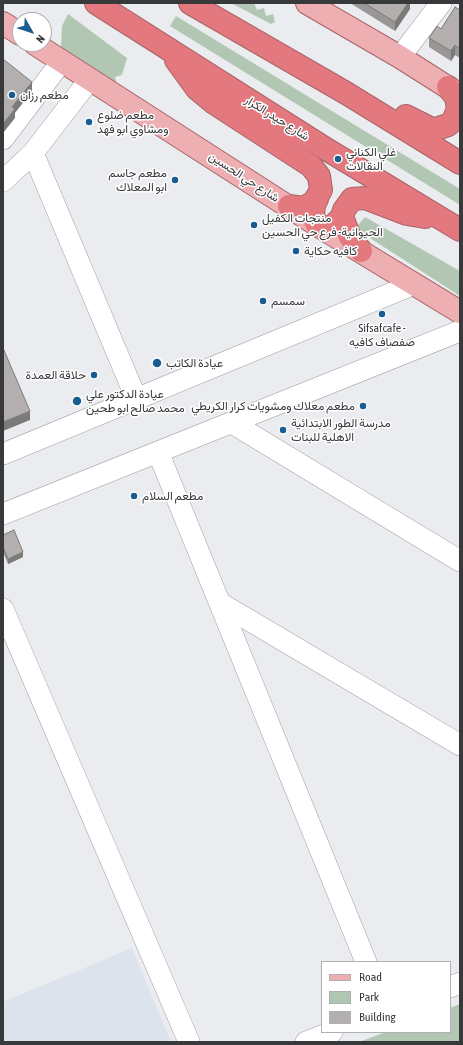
<!DOCTYPE html>
<html>
<head>
<meta charset="utf-8">
<style>
  body { margin:0 }
  #map { position:relative; width:463px; height:1045px; overflow:hidden; background:#eaecef; font-family:"Asap Condensed",sans-serif }
  canvas { display:block }
  .frame { position:absolute; inset:0; border:4px solid #38393b; pointer-events:none }
  .legend { position:absolute; left:321px; top:961px; width:130px; height:72px; box-sizing:border-box; background:#fff; border:1px solid #afb0b1; margin:0; padding:5px 7px; list-style:none; font-size:12px; color:#38393b }
  .legend li { display:flex; align-items:center; gap:8px; height:20px }
  .legend b { width:20px; border:1px solid #afb0b1 }
  .north { position:absolute; left:12px; top:12px; width:40px; height:40px; box-sizing:border-box; background:#fff; border:1px solid #afb0b1; border-radius:50%; rotate:129deg; font-size:11px; font-weight:700; line-height:16px; text-align:center; color:#38393b }
  .north::after { content:''; display:block; margin:auto; width:14px; height:18px; background:#195c91; clip-path:polygon(50% 0,100% 100%,50% 72%,0 100%) }
</style>
</head>
<body>
<div id="map">
<canvas width="463" height="1045"></canvas>
<div class="frame"></div>
<ul class="legend">
<li><b style="height:5px;background:#eeafb2"></b>Road</li>
<li><b style="height:11px;background:#b2c7b3"></b>Park</li>
<li><b style="height:11px;background:#b3afae"></b>Building</li>
</ul>
<div class="north">N</div>
</div>
<script>
const g = document.querySelector('canvas').getContext('2d');
g.lineJoin = 'round';
function paint(path, color) { g.fillStyle = color; g.fill(path, 'evenodd'); }
const poly = rows => new Path2D(rows.map(r => 'M' + r).join(''));
function trace(path, color, width, dash) { g.strokeStyle = color; g.lineWidth = width; g.lineCap = dash ? 'butt' : 'round'; g.setLineDash(dash || []); g.stroke(path); }
function write(font, color, halo, rows, align = 'center') {
  g.font = font + ' "Asap Condensed",Vazirmatn,sans-serif'; g.lineWidth = 3; g.setLineDash([]); g.textBaseline = 'middle'; g.strokeStyle = halo; g.fillStyle = color; for (const [text, x, y, turn = 0] of rows) {
    g.save(); g.translate(x, y); g.rotate((+turn || 0) * Math.PI / 180); g.textAlign = isNaN(turn) ? turn : align; if (halo) g.strokeText(text, 0, 0); g.fillText(text, 0, 0); g.restore();
  }
}
const built = poly([
  [132,948,171,1042,3,1042,3,1002]
]);
const green = poly([
  [231,3,247,4,254,3,257,10,264,8,266,16,273,14,275,22,271,24],
  [68,14,127,58,122,75,115,77,117,85,61,47,62,26],
  [176,16,460,189,460,205,170,26],
  [365,217,460,271,460,296,359,231,358,225],
  [460,1004,460,1042,359,1042,386,1032,450,1032,450,1008]
]);
const minor = poly([
  [400,57,441,3],
  [3,139,62,61],
  [33,153,136,398],
  [3,181,33,153,90,79],
  [232,423,460,561],
  [158,452,366,962],
  [3,454,414,284],
  [3,514,460,331],
  [220,603,460,745],
  [3,609,189,1042],
  [450,987,460,983],
  [306,1042,332,1032]
]);
const major = poly([
  [307,3,400,57,460,95],
  [3,23,20,34],
  [35,44,317,225,460,312]
]);
const highway = poly([
  [96,3,326,149,460,230],
  [190,3,346,93,460,163],
  [176,60,197,89,214,103,311,166,319,176,321,190,314,202,303,208,289,206],
  [406,116,430,128,436,129,448,125,453,121,458,109,456,97,448,87],
  [317,199,314,205,313,216,317,225,324,228,333,226,342,217],
  [361,251,350,237,342,217,344,210,352,199,365,198,407,214,425,217]
]);
const wall = poly([
  [350,3,410,3,410,9,395,31],
  [460,10,460,58,455,55,451,61,429,47,429,38,441,29],
  [3,535,23,557,8,564,3,552]
]);
const shadedWall = poly([
  [408,3,410,3,410,9,395,31,395,22],
  [455,45,455,55,451,61,451,51],
  [32,82,32,91,15,113,15,118,3,133,3,124,12,107],
  [30,411,30,420,3,431,3,422],
  [23,552,23,557,8,564,8,559]
]);
const building = poly([
  [364,3,408,3,395,22,364,3],
  [455,7,460,10,460,49,455,45,451,51,429,38,437,26,441,29,455,7],
  [3,59,32,82,12,107,15,109,3,124,3,59],
  [3,348,30,411,3,422,3,348],
  [14,530,23,552,8,559,3,547,3,535,14,530]
]);
const markers = [
  [12,95,4,"#195c91"],
  [89,122,4,"#195c91"],
  [338,159,4,"#195c91"],
  [175,180,4,"#195c91"],
  [254,225,4,"#195c91"],
  [296,251,4,"#195c91"],
  [263,301,4,"#195c91"],
  [382,314,4,"#195c91"],
  [157,363,5,"#195c91"],
  [94,375,4,"#195c91"],
  [77,401,5,"#195c91"],
  [363,406,4,"#195c91"],
  [283,430,4,"#195c91"],
  [134,496,4,"#195c91"]
];
const poiNames = [
  ["مطعم رزان",20,95],
  ["مطعم ضلوع",97,115],
  ["ومشاوي ابو فهد",97,129],
  ["غلي الكناني",346,152],
  ["النقالات",346,166],
  ["مطعم جاسم",167,173,"right"],
  ["ابو المعلاك",167,187,"right"],
  ["منتجات الكفيل",262,218],
  ["الحيوانية- فرع حي الحسين",262,232],
  ["كافيه حكاية",304,251],
  ["سمسم",271,301],
  ["Sifsafcafe -",382,328,"center"],
  ["صفصاف كافيه",382,342,"center"],
  ["عيادة الكاتب",166,363],
  ["حلاقة العمدة",86,375,"right"],
  ["عيادة الدكتور علي",86,394],
  ["محمد صالح ابو طحين",86,408],
  ["مطعم معلاك ومشويات كرار الكريطي",355,406,"right"],
  ["مدرسة الطور الابتدائية",291,423],
  ["الاهلية للبنات",291,437],
  ["مطعم السلام",142,496]
];
const streetNames = [
  ["شارع حيدر الكرار",277,118,32],
  ["شارع حي الحسين",244,177,33]
];
paint(built, '#dde3ed');
paint(green, '#b2c7b3');
trace(minor, '#a1a3a6', 22);
trace(major, '#a76367', 24);
trace(highway, '#a76367', 24);
trace(minor, '#fff', 21);
trace(major, '#eeafb2', 22);
trace(highway, '#e3797e', 22);
paint(wall, '#9a9696');
paint(shadedWall, '#7d7a7a');
paint(building, '#b3afae');
trace(building, '#7d7a7a', 1);
for (const [x, y, r, color] of markers) { const dot = new Path2D(); dot.arc(x, y, r, 0, 2 * Math.PI); g.fillStyle = color; g.fill(dot); trace(dot, '#fff', 1.5); }
write('12px', '#38393b', '#fff', poiNames, 'left');
write('12px', '#38393b', '#fff', streetNames);
</script>
</body>
</html>
